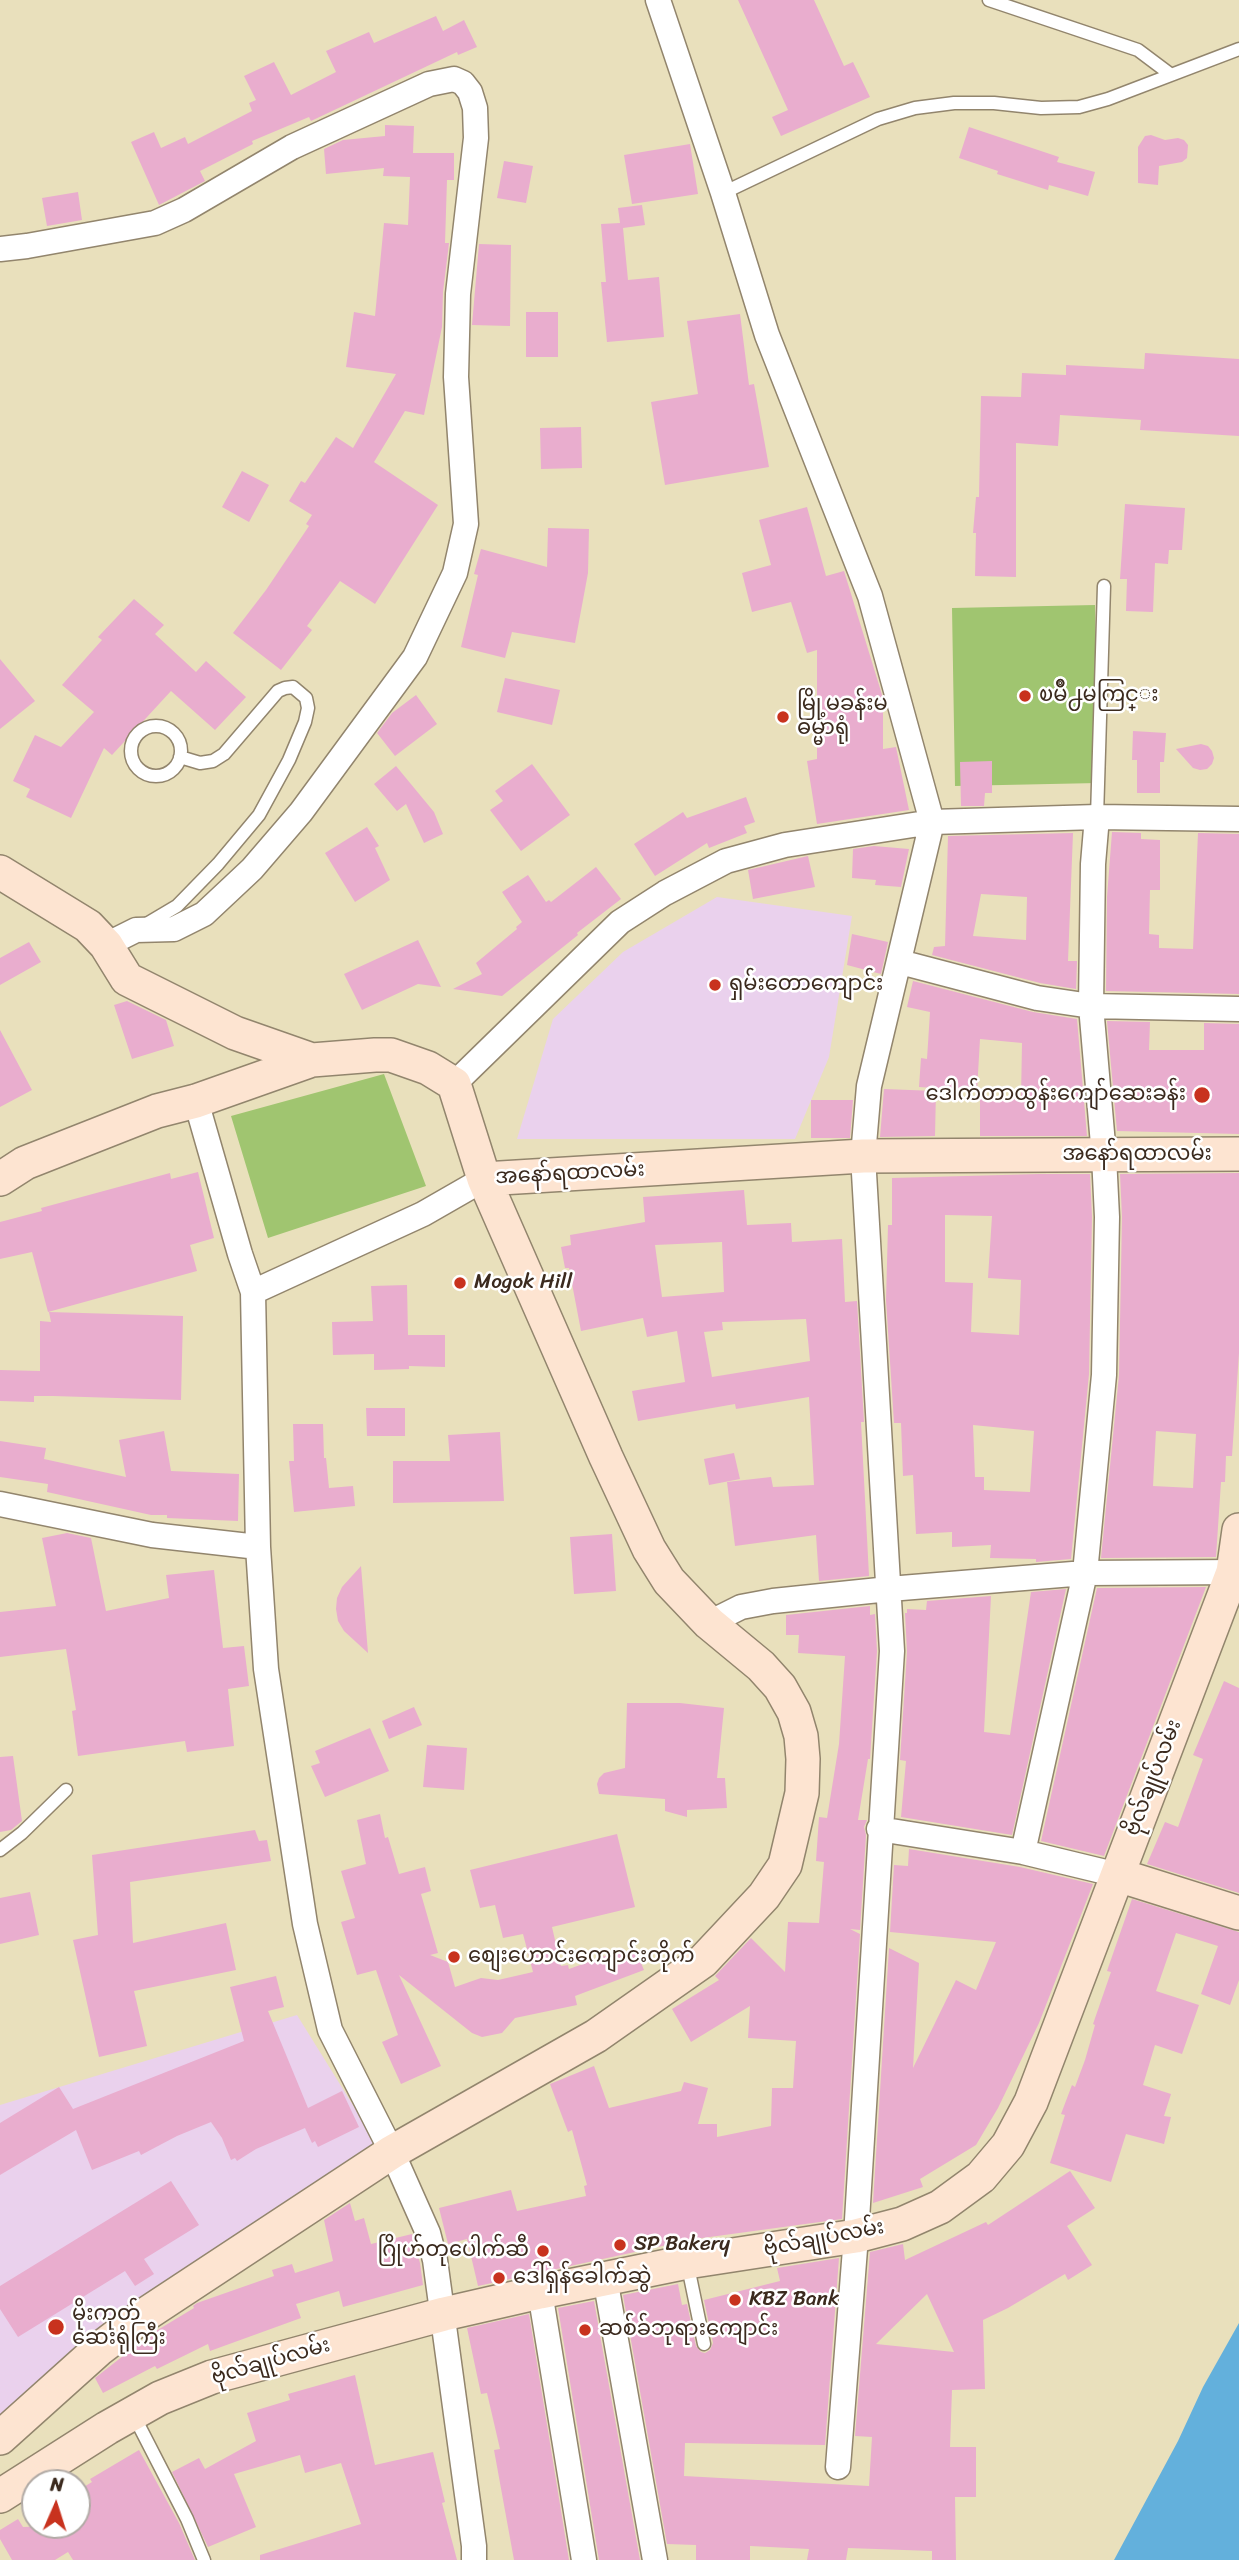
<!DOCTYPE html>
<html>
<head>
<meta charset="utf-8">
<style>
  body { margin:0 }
  #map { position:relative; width:1239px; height:2560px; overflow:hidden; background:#e9e0bc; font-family:Sriracha,sans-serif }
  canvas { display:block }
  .north { position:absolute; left:21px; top:2469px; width:70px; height:70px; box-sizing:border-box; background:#fff; border:2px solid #b1aaa5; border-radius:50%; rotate:3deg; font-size:19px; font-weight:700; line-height:28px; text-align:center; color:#3b2a1e }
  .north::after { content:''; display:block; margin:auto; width:24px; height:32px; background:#c8321e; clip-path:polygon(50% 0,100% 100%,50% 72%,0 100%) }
</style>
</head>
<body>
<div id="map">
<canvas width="1239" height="2560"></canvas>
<div class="north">N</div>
</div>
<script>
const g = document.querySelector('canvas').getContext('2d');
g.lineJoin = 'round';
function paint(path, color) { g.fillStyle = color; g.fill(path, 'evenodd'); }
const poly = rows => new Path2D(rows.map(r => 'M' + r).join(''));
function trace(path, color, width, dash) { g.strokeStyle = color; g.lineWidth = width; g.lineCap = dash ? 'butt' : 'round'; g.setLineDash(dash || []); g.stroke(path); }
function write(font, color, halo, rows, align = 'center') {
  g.font = font + ' Sriracha,"Noto Sans Myanmar",sans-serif'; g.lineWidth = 5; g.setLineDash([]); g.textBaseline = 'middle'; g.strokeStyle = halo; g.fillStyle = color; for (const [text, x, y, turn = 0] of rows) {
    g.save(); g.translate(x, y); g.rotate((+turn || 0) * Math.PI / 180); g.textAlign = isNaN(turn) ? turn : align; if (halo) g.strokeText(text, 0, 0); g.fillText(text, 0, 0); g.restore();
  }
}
const built = poly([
  [717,897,852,916,829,1057,795,1139,517,1139,553,1019,623,952],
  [297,2015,382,2152,0,2423,0,2105]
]);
const green = poly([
  [1095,605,1098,783,955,786,952,608],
  [384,1074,426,1186,268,1238,231,1116]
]);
const water = poly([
  [1239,2323,1239,2560,1114,2560,1178,2441,1203,2387]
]);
const building = poly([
  [738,0,814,0,844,66,853,62,870,97,781,136,772,117,788,110],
  [436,16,443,31,464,20,477,47,458,55,457,52,311,121,309,117,252,141,253,144,200,171,205,181,159,205,131,142,154,132,161,148,185,137,188,144,252,111,249,103,256,100,244,76,274,62,291,95,336,72,326,51,369,32,374,43],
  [385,125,414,126,413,153,454,153,454,180,447,180,445,243,449,243,443,292,442,327,424,415,405,411,374,462,438,505,375,604,340,581,307,626,312,630,281,670,233,633,266,590,309,526,306,524,312,515,289,501,301,481,305,483,336,437,353,448,396,374,346,367,354,312,375,316,384,223,408,225,410,177,383,176,384,168,326,174,324,149,343,140,385,136],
  [969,127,1059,157,1057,162,1095,172,1088,196,1049,185,1048,190,997,174,998,171,959,158],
  [1151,135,1165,140,1178,138,1184,140,1188,145,1187,158,1182,162,1159,166,1158,185,1138,183,1138,147,1145,136],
  [690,144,698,194,632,204,624,155],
  [504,161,533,166,526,203,497,198],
  [78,192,82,220,47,226,42,198],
  [642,205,645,225,623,228,628,280,659,277,664,337,607,342,601,282,606,282,601,224,620,223,618,208],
  [479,244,511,245,510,326,472,325],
  [526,312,558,312,558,357,526,357],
  [740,314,749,385,754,384,769,467,665,485,651,402,698,394,687,321],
  [1145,353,1239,359,1239,436,1140,430,1141,420,1060,415,1058,446,1016,443,1016,577,975,576,976,533,973,533,976,497,979,497,981,396,1021,397,1022,373,1066,375,1066,365,1144,369],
  [581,427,582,468,541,469,540,428],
  [242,471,269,485,249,522,222,507],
  [1125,504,1185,508,1182,550,1169,550,1168,564,1155,563,1153,612,1126,611,1127,579,1120,579],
  [807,507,826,576,844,571,883,698,883,749,896,747,909,810,817,824,807,761,817,759,817,650,807,653,791,602,752,612,742,573,771,565,759,520],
  [548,528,589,529,588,573,575,643,512,632,505,658,461,647,478,575,474,574,481,549,547,567],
  [134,599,164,625,155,634,196,672,206,661,246,697,215,730,171,691,112,755,104,748,71,818,26,797,30,789,13,781,35,735,61,747,94,712,62,685,102,640,98,637],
  [0,659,35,701,0,729],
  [505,678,560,690,552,725,497,712],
  [416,695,437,724,395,756,377,733,392,713],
  [1133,731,1166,733,1164,762,1160,762,1160,793,1137,793,1137,760,1132,760],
  [1201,744,1208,746,1212,751,1214,758,1212,764,1207,769,1200,770,1193,768,1176,749],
  [992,761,992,793,985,793,984,806,961,806,960,762],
  [532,764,570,815,521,851,490,810,503,801,495,791],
  [396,766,434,812,443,834,424,843,406,804,397,811,374,784],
  [746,797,755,822,744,826,747,833,709,848,707,843,655,876,634,844,683,812,687,818],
  [367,827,379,846,375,848,390,880,355,902,325,853],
  [1112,832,1141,833,1141,839,1160,840,1160,890,1150,890,1149,934,1159,935,1159,948,1193,949,1198,833,1239,834,1239,994,1106,991,1107,897],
  [1073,833,1068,961,1077,961,1076,989,1040,983,932,955,934,947,945,946,948,836],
  [981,894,1027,897,1026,940,973,936],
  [874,846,909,849,901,887,875,885,876,880,852,878,853,849],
  [808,856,815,887,753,899,748,870],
  [596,867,621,899,577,933,578,935,502,996,453,989,482,974,476,963,517,929,516,927,522,922,502,892,528,875,546,902,549,900,551,902],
  [852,934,888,942,881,974,847,965],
  [418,940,441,987,418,984,362,1010,344,974],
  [29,942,41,962,0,985,0,958],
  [913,981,1033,1012,1077,1019,1087,1136,980,1136,980,1098,1021,1098,1022,1043,980,1039,977,1091,919,1087,921,1058,927,1059,930,1012,907,1007],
  [127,1001,166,1020,174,1046,132,1059,114,1005],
  [1107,1021,1150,1022,1149,1050,1204,1050,1204,1023,1239,1024,1239,1134,1117,1131],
  [0,1030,32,1090,0,1107],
  [884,1089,936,1091,935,1136,880,1137],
  [811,1100,853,1100,850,1138,811,1138],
  [198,1172,214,1238,190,1245,197,1271,48,1312,32,1252,0,1259,0,1222,42,1211,41,1208,170,1173,171,1179],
  [1239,1173,1239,1353,1232,1456,1226,1456,1225,1482,1221,1482,1216,1557,1101,1558,1119,1375,1122,1217,1120,1174],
  [1156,1431,1196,1434,1193,1488,1153,1486],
  [1039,1174,1090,1174,1092,1217,1089,1374,1071,1559,1036,1562,1036,1559,990,1558,991,1545,952,1547,952,1532,916,1534,913,1475,903,1476,901,1423,894,1423,886,1300,888,1225,892,1225,892,1178],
  [945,1215,992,1216,988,1278,1021,1280,1019,1335,971,1332,973,1283,945,1282],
  [973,1425,1034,1431,1030,1492,984,1490,984,1477,975,1477],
  [744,1190,747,1225,791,1223,792,1242,842,1239,845,1302,857,1301,864,1422,861,1422,869,1576,819,1581,816,1535,735,1546,727,1482,771,1477,773,1487,814,1485,809,1397,736,1409,735,1404,638,1421,632,1391,685,1382,677,1331,647,1337,643,1318,581,1331,569,1268,565,1268,561,1247,571,1245,570,1235,645,1222,643,1197],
  [722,1242,724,1292,662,1297,655,1245],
  [806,1319,810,1361,712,1377,704,1332,723,1330,722,1322],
  [407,1285,408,1335,445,1335,445,1367,409,1366,409,1369,374,1370,374,1354,333,1355,332,1322,373,1321,371,1286],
  [49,1312,183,1316,181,1400,53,1396,34,1396,34,1402,0,1401,0,1370,40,1371,40,1321,51,1322],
  [366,1408,405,1408,405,1436,367,1436],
  [293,1424,323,1424,324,1458,326,1458,329,1488,353,1486,355,1506,294,1512,289,1461,294,1461],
  [164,1431,171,1471,239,1474,238,1521,167,1518,167,1515,151,1515,47,1492,48,1484,0,1477,0,1441,46,1448,44,1459,126,1477,119,1440],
  [500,1432,504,1501,393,1503,393,1461,450,1461,448,1435],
  [734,1453,740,1479,709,1485,704,1459],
  [67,1533,91,1538,106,1611,169,1598,166,1575,214,1570,223,1648,244,1646,249,1686,228,1689,234,1746,187,1752,185,1741,78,1756,72,1711,76,1710,66,1649,0,1657,0,1612,56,1606,42,1538],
  [612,1534,616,1591,574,1594,570,1537],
  [361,1566,368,1653,344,1631,338,1621,336,1609,337,1598,342,1587],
  [1206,1587,1104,1856,1041,1841,1097,1588],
  [1066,1589,1012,1835,901,1817,906,1761,900,1760,907,1652,905,1613,907,1613,907,1609,926,1610,927,1601,991,1596,984,1732,1010,1735,1031,1592],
  [870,1606,870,1615,875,1614,877,1651,870,1759,868,1759,858,1820,867,1820,864,1827,866,1835,860,1930,850,1929,860,1934,842,2219,695,2239,478,2286,467,2239,448,2244,439,2208,511,2190,517,2211,586,2196,584,2186,587,2185,572,2130,568,2132,550,2084,594,2066,609,2108,681,2091,684,2082,708,2088,698,2124,717,2124,717,2137,771,2126,772,2088,793,2088,796,2041,748,2038,750,2006,691,2042,672,2009,719,1980,715,1976,751,1938,785,1972,788,1922,819,1923,824,1862,816,1861,819,1817,827,1818,839,1744,845,1656,798,1653,799,1635,786,1635,786,1615],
  [1224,1681,1239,1688,1239,1893,1147,1864,1165,1822,1178,1827,1203,1759,1193,1755],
  [627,1703,680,1703,724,1708,717,1778,725,1778,727,1808,687,1810,687,1817,665,1811,665,1799,599,1794,597,1784,599,1778,604,1773,625,1768],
  [414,1707,422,1725,389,1739,382,1721],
  [370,1728,389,1771,325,1797,311,1766,320,1763,315,1751],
  [427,1745,467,1748,464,1790,423,1787],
  [13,1756,22,1821,11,1830,0,1832,0,1757],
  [380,1814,385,1838,388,1837,399,1874,425,1867,431,1891,421,1894,438,1953,430,1955,448,1962,455,1987,481,1978,498,1980,533,1972,523,1934,503,1938,495,1905,480,1908,470,1870,617,1834,635,1907,552,1927,561,1966,568,1965,569,1969,624,1949,626,1953,635,1949,644,1970,575,1996,577,2005,515,2018,502,2033,482,2037,472,2033,399,1975,441,2066,401,2084,382,2042,398,2035,376,1970,357,1975,341,1922,355,1918,341,1871,366,1864,357,1820],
  [255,1830,259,1841,267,1840,271,1861,130,1882,133,1943,226,1923,236,1970,134,1991,147,2046,99,2057,73,1940,98,1935,92,1855],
  [909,1849,1020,1867,1093,1884,1039,2023,998,2108,976,2145,920,2179,923,2187,873,2203,889,1948,919,1963,913,2068,956,1980,976,1990,996,1942,890,1932,894,1865,908,1866],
  [30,1892,39,1935,0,1944,0,1898],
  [1132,1899,1239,1932,1239,1980,1230,2005,1201,1994,1218,1946,1176,1933,1156,1991,1199,2005,1182,2054,1155,2045,1143,2085,1171,2094,1164,2116,1171,2117,1164,2144,1126,2134,1111,2182,1050,2163,1065,2115,1061,2114,1072,2085,1075,2087,1085,2060,1095,2025,1093,2024,1111,1972,1107,1971],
  [276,1976,284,2007,268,2011,308,2108,342,2091,359,2127,318,2147,315,2141,312,2143,305,2128,256,2149,237,2161,235,2158,231,2160,222,2138,211,2122,177,2136,141,2155,139,2151,92,2170,76,2130,0,2175,0,2123,59,2087,73,2109,244,2041,230,1987],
  [1070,2171,1095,2208,1067,2226,1092,2265,1068,2280,1065,2274,1008,2308,983,2320,985,2389,952,2390,950,2447,976,2447,976,2497,955,2497,956,2560,932,2560,932,2551,848,2548,846,2560,807,2560,809,2549,750,2546,750,2560,696,2560,696,2545,667,2544,623,2295,678,2284,682,2305,687,2304,696,2346,701,2352,705,2353,710,2350,713,2343,704,2300,780,2281,777,2268,839,2258,825,2445,685,2443,684,2476,869,2486,872,2437,855,2436,870,2252,903,2244,905,2260,986,2222,988,2225],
  [927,2294,954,2352,876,2344],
  [171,2181,199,2225,144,2259,154,2274,135,2286,125,2271,18,2337,0,2309,0,2286],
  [350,2203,355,2221,364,2218,371,2244,412,2234,420,2263,423,2285,343,2307,339,2291,296,2304,301,2318,210,2351,208,2344,157,2369,155,2366,103,2393,95,2378,151,2334,194,2308,193,2306,197,2303,274,2276,272,2270,292,2264,295,2273,333,2261,324,2220],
  [594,2301,640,2560,599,2560,558,2308],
  [529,2314,569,2560,514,2560,494,2450,500,2449,487,2393,481,2394,467,2328],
  [355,2375,375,2465,433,2452,445,2502,442,2503,457,2560,260,2560,260,2555,361,2524,341,2463,305,2473,300,2455,234,2474,256,2527,208,2547,172,2472,199,2458,205,2469,256,2441,247,2413,290,2400,288,2394],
  [139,2450,179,2523,195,2560,73,2560,68,2552,55,2560,12,2560,0,2539,0,2530,18,2519,23,2527,77,2525,77,2491,92,2482,90,2479]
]);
const lane = poly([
  [989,0,1138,50,1170,74],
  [723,193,878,119,915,108,954,103,994,103,1041,108,1079,107,1108,99,1239,49],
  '131 751a25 25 0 1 1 50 0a25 25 0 1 1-50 0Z',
  [1097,817,1104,586],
  [145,925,177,906,218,864,259,815,289,760,305,722,308,708,306,698,293,687,285,688,278,691,224,754,213,761,200,763,180,757],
  [0,1850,22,1833,66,1790],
  [687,2262,704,2344],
  [133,2414,187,2519,204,2560]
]);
const street = poly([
  [658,0,723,193,767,335,870,596,932,822,869,1086,863,1156,892,1651,856,2236,838,2467],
  [0,249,27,246,155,223,184,210,292,147,429,84,454,79,463,83,470,92,475,108,476,138,458,294,456,377,466,524,455,573,415,657,301,812,252,869,204,914,174,929,136,930,106,945],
  [900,962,1037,998,1091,1006,1239,1009],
  [454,1084,620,922,665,893,726,861,785,845,932,822,1097,817,1239,819],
  [196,1101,240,1254,253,1292,258,1547,266,1669,305,1924,330,2030,392,2152,428,2233,435,2260,474,2546,474,2560],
  [253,1292,423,1214,484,1179],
  [0,1504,152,1535,258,1547],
  [709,1623,741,1607,773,1601,889,1589,1085,1573,1239,1572],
  [879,1829,1023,1852,1118,1875],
  [1023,1852,1085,1573,1104,1375,1107,1217,1104,1156,1091,1006,1093,864,1097,817],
  [605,2278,655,2560],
  [540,2292,584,2560]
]);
const secondary = poly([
  [0,872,88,926,106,945,127,979,235,1033,312,1060],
  [0,1179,25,1163,157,1111,196,1101,312,1060,375,1055,391,1055,428,1068,454,1084,484,1179,863,1156,1239,1154],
  [1118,1875,1239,1913],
  [0,2438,98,2350,140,2318,392,2152,596,2036,703,1961,764,1896,785,1865,802,1793,803,1759,801,1736,794,1712,780,1687,761,1666,709,1623,669,1581,649,1549,606,1457,484,1179],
  [0,2496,107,2428,160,2398,212,2377,444,2314,540,2292,687,2262,856,2236,902,2224,940,2207,981,2177,1008,2145,1031,2102,1233,1572,1239,1530]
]);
const markers = [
  [1025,696,7,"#c8321e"],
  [783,717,7,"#c8321e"],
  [715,985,7,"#c8321e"],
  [1202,1095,9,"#c8321e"],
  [460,1283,7,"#c8321e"],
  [454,1957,7,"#c8321e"],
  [620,2245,7,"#c8321e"],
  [543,2251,7,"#c8321e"],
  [499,2278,7,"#c8321e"],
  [735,2300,7,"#c8321e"],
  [56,2327,9,"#c8321e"],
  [585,2330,7,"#c8321e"]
];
const poiNames = [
  ["ၿမိဳ႕မကြင္း",1039,696],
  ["မြို့မခန်းမ",797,705],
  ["ဓမ္မာရုံ",797,729],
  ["ရှမ်းတောကျောင်း",729,985],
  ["ဒေါက်တာထွန်းကျော်ဆေးခန်း",1186,1095,"right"],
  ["Mogok Hill",474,1283],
  ["စျေးဟောင်းကျောင်းတိုက်",468,1957],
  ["SP Bakery",634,2245],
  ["ဂြိုဟ်တုပေါက်ဆီ",529,2251,"right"],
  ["ဒေါ်ရှန်ခေါက်ဆွဲ",513,2278],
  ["KBZ Bank",749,2300],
  ["မိုးကုတ်‌",72,2315],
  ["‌ဆေးရုံကြီး",72,2339],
  ["ဆစ်ခ်ဘုရားကျောင်း",599,2330]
];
const streetNames = [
  ["အ‌နော်‌ရထာလမ်း",1137,1155],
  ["အ‌နော်‌ရထာလမ်း",570,1174,-3],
  ["ဗိုလ်‌ချုပ်‌လမ်း",1154,1778,-69],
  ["ဗိုလ်‌ချုပ်‌လမ်း",824,2239,-11],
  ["ဗိုလ်‌ချုပ်‌လမ်း",271,2362,-16]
];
paint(built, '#ead1ed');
paint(green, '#a0c570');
paint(water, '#63b0dc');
paint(building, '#e9adce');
trace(lane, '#92856d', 15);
trace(street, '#92856d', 27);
trace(secondary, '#92856d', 36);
trace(lane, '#fff', 12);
trace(street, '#fff', 24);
trace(secondary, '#fde4d1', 33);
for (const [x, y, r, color] of markers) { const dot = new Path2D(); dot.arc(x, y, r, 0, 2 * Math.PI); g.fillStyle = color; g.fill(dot); trace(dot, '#fff', 2.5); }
write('21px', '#3b2a1e', '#fff', poiNames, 'left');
write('21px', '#3b2a1e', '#fff', streetNames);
</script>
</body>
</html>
